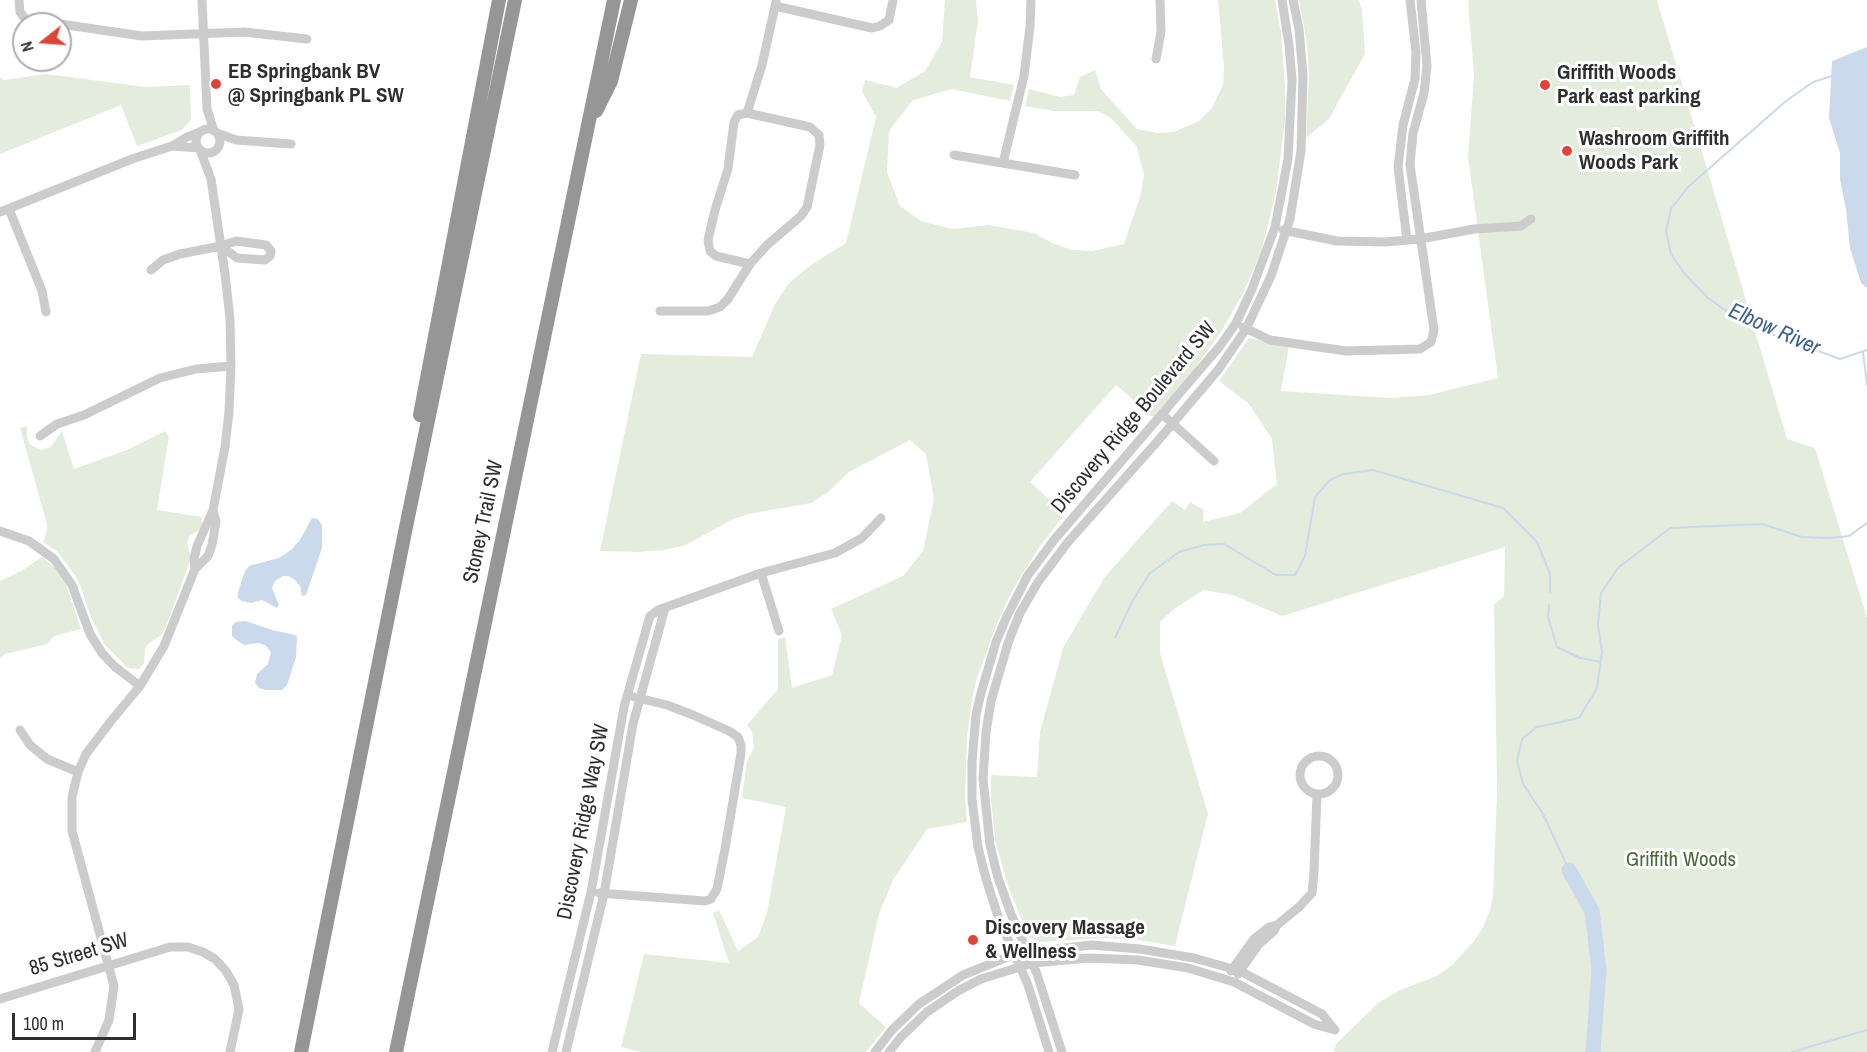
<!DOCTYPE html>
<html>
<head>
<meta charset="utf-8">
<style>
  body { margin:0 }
  #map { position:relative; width:1867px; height:1052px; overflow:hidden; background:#fff; font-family:"Archivo Narrow",sans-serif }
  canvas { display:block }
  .north { position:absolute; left:12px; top:12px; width:60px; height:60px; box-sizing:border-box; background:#fff; border:2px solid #acacac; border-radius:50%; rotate:253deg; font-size:16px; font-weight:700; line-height:24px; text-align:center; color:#2f2f2f }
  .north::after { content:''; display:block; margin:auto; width:21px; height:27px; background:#e04436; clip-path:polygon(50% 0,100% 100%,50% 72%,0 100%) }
  .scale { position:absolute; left:12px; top:1013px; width:124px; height:27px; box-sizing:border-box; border:3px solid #2f2f2f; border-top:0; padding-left:8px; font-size:18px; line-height:21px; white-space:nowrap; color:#2f2f2f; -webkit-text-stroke:4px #fff; paint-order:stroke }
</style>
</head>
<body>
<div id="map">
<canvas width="1867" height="1052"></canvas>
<div class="north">N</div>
<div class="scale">100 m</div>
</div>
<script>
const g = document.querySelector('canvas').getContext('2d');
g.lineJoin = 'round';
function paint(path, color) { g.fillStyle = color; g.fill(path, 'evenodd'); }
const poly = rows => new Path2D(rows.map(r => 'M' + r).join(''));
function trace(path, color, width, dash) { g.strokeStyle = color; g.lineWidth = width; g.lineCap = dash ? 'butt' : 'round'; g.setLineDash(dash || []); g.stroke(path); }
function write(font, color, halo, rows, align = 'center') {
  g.font = font + ' "Archivo Narrow",sans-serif'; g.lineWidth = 6; g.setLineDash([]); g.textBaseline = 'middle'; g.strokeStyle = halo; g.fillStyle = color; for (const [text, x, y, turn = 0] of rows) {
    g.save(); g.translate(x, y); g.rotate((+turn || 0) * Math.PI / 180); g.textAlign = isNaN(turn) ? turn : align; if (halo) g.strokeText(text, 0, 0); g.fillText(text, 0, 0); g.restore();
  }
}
const green = poly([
  [945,0,976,0,978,21,970,77,1014,85,1010,101,952,89,913,100,891,128,889,133,887,172,900,206,921,221,952,229,989,225,1034,233,1052,243,1072,250,1092,251,1124,244,1141,194,1144,175,1137,147,1111,118,1098,111,1054,111,1025,106,1029,89,1060,97,1074,95,1080,77,1095,70,1101,89,1137,129,1157,133,1174,132,1199,121,1212,108,1223,85,1224,67,1218,0,1275,0,1281,33,1285,85,1285,120,1276,192,1261,252,1243,293,1221,332,1195,368,1153,417,1116,385,1030,482,1065,514,1040,546,1012,591,998,621,977,678,972,699,967,737,965,796,967,822,927,829,893,880,879,914,859,1003,886,1027,866,1052,641,1052,621,1047,644,954,729,963,713,913,719,910,738,951,758,937,767,913,786,807,742,798,747,761,754,748,752,732,747,725,778,689,778,639,785,637,792,688,832,675,842,635,831,609,903,576,923,551,934,499,926,454,910,440,849,472,827,493,811,503,748,514,731,520,686,545,664,550,638,552,600,551,641,354,752,357,775,304,789,283,811,265,846,243,876,117,862,91,865,80,897,88,925,71,942,42],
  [1299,0,1359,0,1362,10,1365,54,1329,119,1306,138,1309,75,1307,43],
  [1468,0,1657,0,1787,439,1815,448,1867,618,1867,1052,1333,1052,1337,1043,1378,1003,1400,990,1437,976,1451,966,1475,940,1484,925,1490,910,1493,896,1497,793,1494,604,1504,596,1505,547,1282,616,1233,595,1203,590,1173,610,1160,622,1160,653,1208,814,1175,946,1138,940,1103,938,1039,942,1029,937,1009,889,995,840,991,797,991,775,1037,777,1040,732,1063,648,1104,578,1172,501,1185,510,1190,502,1204,510,1203,522,1240,513,1277,484,1272,439,1249,404,1219,381,1249,338,1289,346,1281,391,1390,398,1429,395,1498,378,1468,157,1474,75],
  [46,74,146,87,190,85,191,120,182,130,137,146,121,105,0,154,0,77,4,80],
  [27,426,27,437,30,444,40,450,51,447,62,431,74,469,127,450,165,431,169,437,157,510,202,517,202,523,200,529,189,537,187,543,191,558,166,627,161,635,147,645,145,650,144,663,139,669,128,668,105,645,91,617,81,587,75,575,57,551,43,542,47,530,47,524,20,428],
  [42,557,54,567,65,582,81,629,54,636,47,644,5,654,0,658,0,581,21,571]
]);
const water = poly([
  [1867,47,1867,288,1861,283,1850,248,1846,209,1840,179,1840,153,1829,118,1832,61],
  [312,518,318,519,322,525,322,548,306,595,302,596,300,586,295,580,289,576,283,576,275,581,272,588,279,605,277,608,262,600,251,603,242,601,238,598,238,592,245,571,249,566,279,558,291,550,300,540],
  [246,621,272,630,295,635,297,637,296,657,287,685,282,690,266,690,259,688,255,683,257,674,268,664,271,652,265,645,258,643,244,645,235,639,232,636,232,625,236,622]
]);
const stream = poly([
  [1832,76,1813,82,1786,101,1688,187,1671,209,1666,231,1671,254,1684,273,1708,298,1735,317,1774,335,1840,359,1867,350],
  [1863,352,1867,385],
  [1549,605,1548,617,1557,647,1580,658,1601,662],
  [1115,638,1132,602,1149,574,1179,552,1204,545,1224,544,1276,575,1295,575,1305,556,1315,497,1330,480,1344,474,1373,470,1503,508,1537,542,1550,574,1550,592],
  [1569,870,1543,814,1523,784,1517,761,1522,739,1537,727,1579,718,1597,688,1602,652,1598,625,1601,593,1618,568,1670,528,1762,524,1802,537,1828,538,1849,536,1867,523],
  [1792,1052,1867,1030]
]);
const river = poly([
  [1569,870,1592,911,1599,970,1593,1052]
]);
const minor = poly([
  [19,0,20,12,26,20,30,22,55,24],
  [202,0,207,109,214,131],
  [775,6,872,28,880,26,889,20,893,0],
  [60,24,142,36,244,32,307,39],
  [1156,59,1161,32,1160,0],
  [747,113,762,65,776,2],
  '196 141a12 12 0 1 1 24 0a12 12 0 1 1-24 0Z',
  [217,133,236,140,291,144],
  [172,146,199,148],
  [954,155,1075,175],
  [1003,163,1024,76,1030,26,1031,0],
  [9,209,42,291,46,312],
  [0,212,132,159,172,146,187,137,200,132],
  [1283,230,1337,241,1385,242,1420,239,1474,229,1521,226,1531,219],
  [1407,240,1398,167,1403,125,1415,79,1416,52,1410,0],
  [236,241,266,245,271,251,270,256,265,260,237,258,221,246,236,241],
  [151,270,163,260,180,254,221,246],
  [660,311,708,311,720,307,728,299,750,264,767,245,801,216,807,207,820,145,819,135,810,127,747,113,738,115,734,122,728,169,715,210,708,240,710,251,716,256,750,264],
  [1243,327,1270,340,1346,351,1420,349,1431,342,1434,330,1410,165,1413,133,1424,93,1427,66,1421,0],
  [1162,414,1214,461],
  [40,436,57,424,84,415,160,378,196,369,231,366],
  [0,531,29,541,54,559,72,585,90,634,102,653,114,666,140,686],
  [195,569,194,559,197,546,213,510,225,447,229,412,231,366,230,319,225,274,211,179,200,150],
  [761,573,779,631],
  [20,730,30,745,47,759,78,772],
  '1300 775a19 19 0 1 1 38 0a19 19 0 1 1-38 0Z',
  [599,893,705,901,711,899,717,889,725,849,741,753,741,745,738,737,729,731,693,715,667,705,634,697],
  [1231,971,1254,939,1269,927,1277,925,1299,907,1312,893,1314,872,1317,794],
  [1238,974,1259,944,1274,931,1277,925],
  [0,999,170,947,188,947,203,952,215,959,226,971,234,985,239,1009,230,1052],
  [95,1052,109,1020,114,986,72,831,72,797,78,772,86,754,111,721,140,686,164,646,195,569,208,556,212,545,216,522,213,510],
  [552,1052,591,892,624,707,650,616,658,610,761,573,835,553,862,538,881,518],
  [566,1052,604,894,633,724,665,608],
  [875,1052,892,1030,919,1004,963,975,1015,954,1091,945,1140,949,1194,958,1240,971,1322,1014,1335,1030],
  [889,1052,901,1037,927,1012,958,991,981,979,1033,963,1089,958,1138,960,1188,968,1234,982,1314,1024,1335,1030],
  [1049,1052,1028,985,999,919,986,879,978,847,972,799,972,762,976,715,981,693,996,642,1007,616,1028,575,1054,540,1220,346,1236,323,1252,289,1275,227,1288,159,1292,80,1289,45,1282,0],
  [1062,1052,1037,974,1011,914,998,878,990,845,983,779,986,732,991,701,1009,640,1020,613,1038,582,1068,542,1156,443,1218,370,1246,329,1271,276,1290,219,1301,151,1303,76,1299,29,1293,0]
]);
const highway = poly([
  [596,111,611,81,631,0],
  [420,415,499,0],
  [301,1052,406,527,515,0],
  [396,1052,614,0]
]);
const markers = [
  [216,84,6,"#e04436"],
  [1545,85,6,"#e04436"],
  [1567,151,6,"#e04436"],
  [973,940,6,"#e04436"]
];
const poiNames = [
  ["EB Springbank BV",228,72],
  ["@ Springbank PL SW",228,96],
  ["Griffith Woods",1557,73],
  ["Park east parking",1557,97],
  ["Washroom Griffith",1579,139],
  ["Woods Park",1579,163],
  ["Discovery Massage",985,928],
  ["& Wellness",985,952]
];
const streetNames = [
  ["Discovery Ridge Boulevard SW",1134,418,-50],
  ["Stoney Trail SW",484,522,-78],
  ["Discovery Ridge Way SW",584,822,-79],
  ["85 Street SW",79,955,-17]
];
const parkNames = [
  ["Griffith Woods",1681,860]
];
const waterNames = [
  ["Elbow River",1774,330,24]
];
paint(green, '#e3ecdd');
paint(water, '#cad9eb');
trace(stream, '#cad9eb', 2);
trace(river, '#cad9eb', 15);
trace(minor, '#ccc', 9);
trace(highway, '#969696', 14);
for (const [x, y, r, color] of markers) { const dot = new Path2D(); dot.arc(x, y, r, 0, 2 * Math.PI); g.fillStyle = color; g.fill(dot); trace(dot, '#fff', 2); }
write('bold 21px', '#2f2f2f', '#fff', poiNames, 'left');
write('21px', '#2f2f2f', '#fff', streetNames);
write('21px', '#4b693d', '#fff', parkNames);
write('italic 22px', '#3f638f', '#fff', waterNames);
</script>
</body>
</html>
